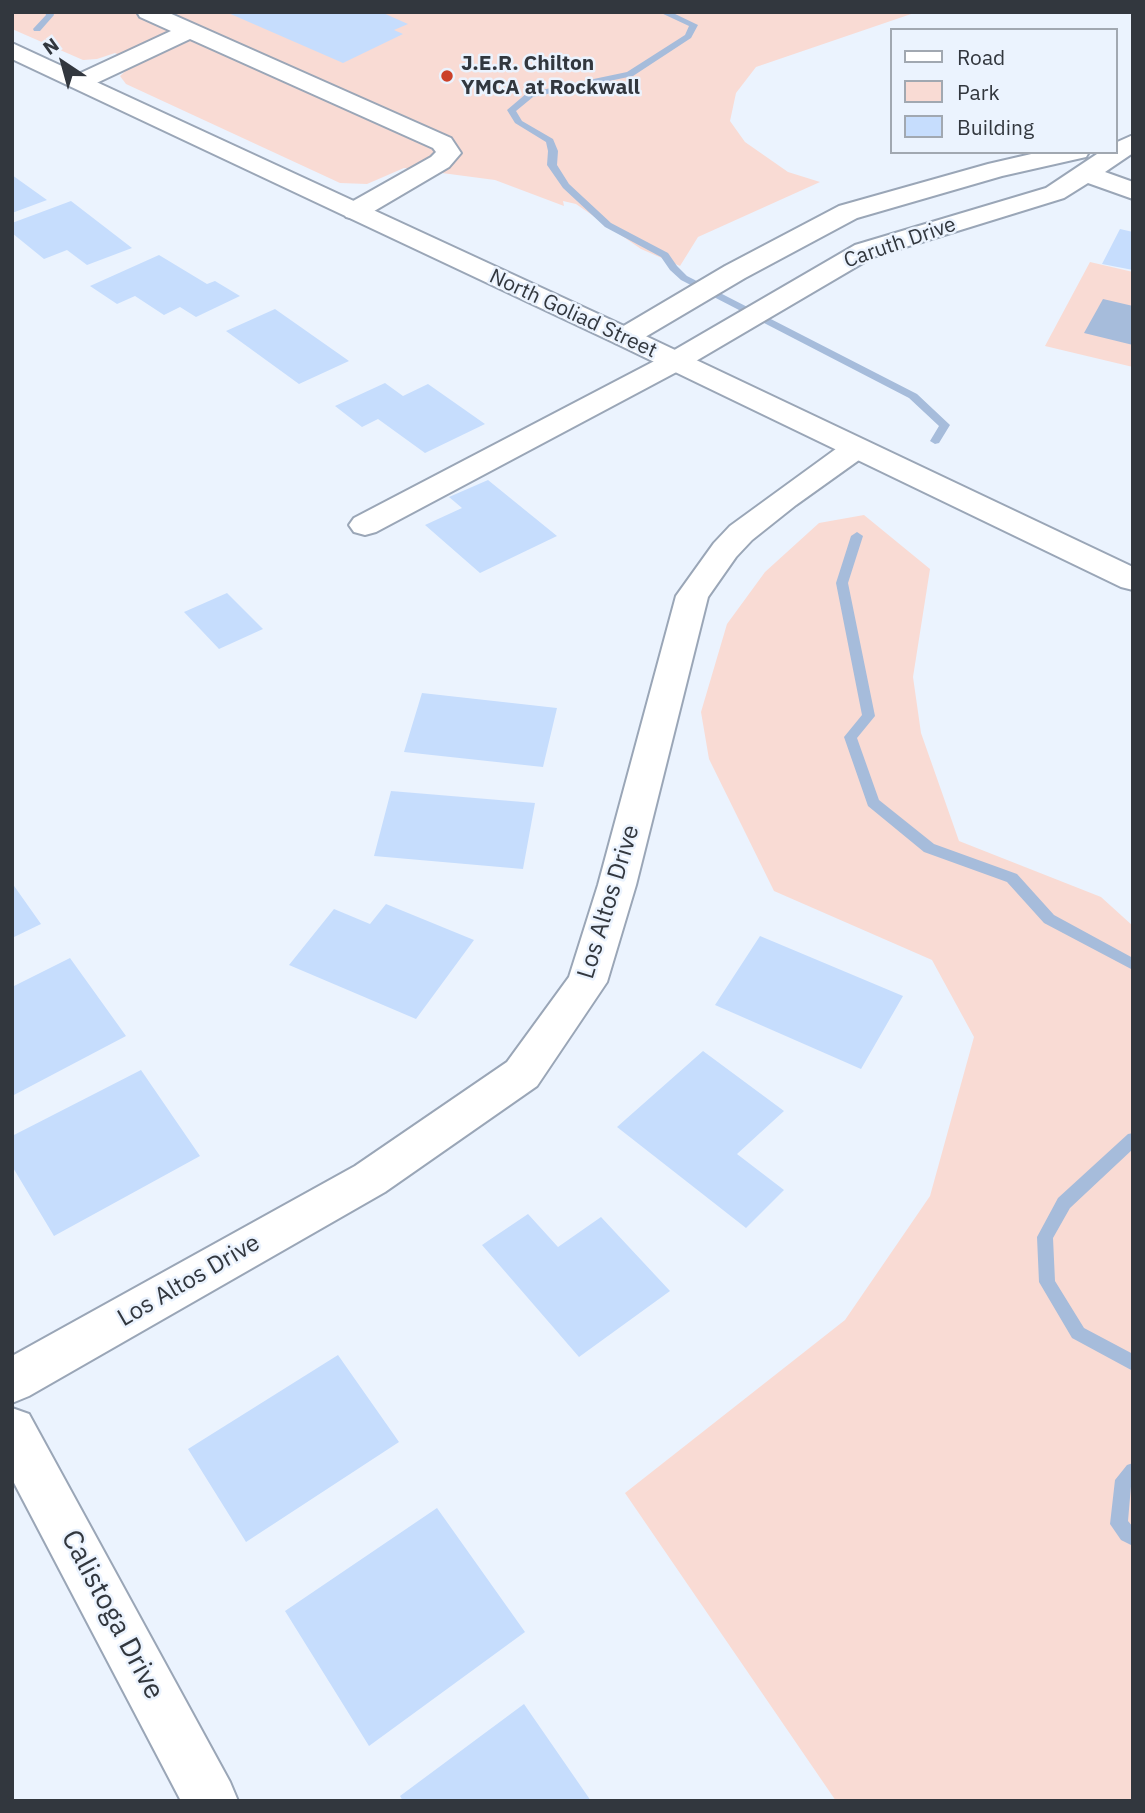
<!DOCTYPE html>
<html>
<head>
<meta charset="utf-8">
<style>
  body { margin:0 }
  #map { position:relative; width:1145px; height:1813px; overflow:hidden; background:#ebf3fe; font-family:"IBM Plex Sans",sans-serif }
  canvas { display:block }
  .frame { position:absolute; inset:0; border:14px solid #32373e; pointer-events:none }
  .legend { position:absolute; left:890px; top:28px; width:228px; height:126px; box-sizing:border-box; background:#ebf3fe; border:2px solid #a1a8b1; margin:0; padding:9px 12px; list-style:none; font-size:21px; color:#32373e }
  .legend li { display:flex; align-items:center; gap:14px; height:35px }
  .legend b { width:35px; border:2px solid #a1a8b1 }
  .north { position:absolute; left:28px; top:28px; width:70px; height:70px; -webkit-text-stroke:5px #ebf3fe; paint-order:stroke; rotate:324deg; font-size:19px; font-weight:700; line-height:28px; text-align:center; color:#32373e }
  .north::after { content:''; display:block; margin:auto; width:24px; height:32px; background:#32373e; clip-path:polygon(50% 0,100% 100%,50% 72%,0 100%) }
</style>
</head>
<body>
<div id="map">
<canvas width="1145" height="1813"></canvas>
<div class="frame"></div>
<ul class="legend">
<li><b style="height:9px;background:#fff"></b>Road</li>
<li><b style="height:19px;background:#f9dbd4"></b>Park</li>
<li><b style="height:19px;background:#c6ddfd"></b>Building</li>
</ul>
<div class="north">N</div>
</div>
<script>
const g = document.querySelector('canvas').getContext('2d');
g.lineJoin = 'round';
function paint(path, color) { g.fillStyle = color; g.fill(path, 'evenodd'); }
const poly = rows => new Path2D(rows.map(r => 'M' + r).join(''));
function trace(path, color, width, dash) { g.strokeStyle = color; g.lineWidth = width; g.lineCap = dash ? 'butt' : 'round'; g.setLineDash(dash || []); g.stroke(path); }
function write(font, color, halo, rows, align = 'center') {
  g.font = font + ' "IBM Plex Sans",sans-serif'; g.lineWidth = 5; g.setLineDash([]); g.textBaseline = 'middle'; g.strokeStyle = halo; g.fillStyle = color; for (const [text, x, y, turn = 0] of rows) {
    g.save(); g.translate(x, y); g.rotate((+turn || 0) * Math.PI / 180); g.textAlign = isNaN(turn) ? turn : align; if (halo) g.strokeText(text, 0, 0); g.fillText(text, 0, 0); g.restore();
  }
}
const green = poly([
  [12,12,917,12,756,67,736,93,730,121,745,142,788,172,820,182,698,237,680,266,641,249,576,204,563,201,564,206,495,180,404,168,367,184,340,183,126,84,120,76,135,62,115,53,97,59,83,60,12,29],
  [1090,262,1133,272,1133,367,1045,346],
  [864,515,930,569,913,677,921,733,959,841,1101,897,1133,926,1133,1801,836,1801,625,1493,845,1320,930,1196,974,1037,932,960,774,891,709,759,701,712,727,624,765,572,819,523]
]);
const water = poly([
  [1103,299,1133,306,1133,345,1084,333]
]);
const stream = poly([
  [45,12,53,12,54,15,40,31,34,31,33,29,46,15,45,12],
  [659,12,671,12,698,25,691,38,633,76,533,97,516,111,522,121,553,139,558,151,557,165,569,184,611,223,668,253,677,266,687,276,917,394,950,425,939,443,935,444,930,441,939,426,909,398,681,280,670,270,661,257,605,227,563,188,547,165,548,151,546,142,515,123,507,110,527,93,627,72,685,35,689,26,659,12],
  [857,532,863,536,848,583,875,716,857,738,879,800,934,844,1017,874,1054,915,1133,958,1133,970,1044,923,1007,882,924,852,868,806,844,737,862,715,836,583,851,536,857,532],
  [1133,1133,1133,1149,1070,1208,1053,1238,1055,1281,1084,1328,1133,1354,1133,1371,1072,1338,1039,1282,1037,1237,1058,1198,1128,1134,1133,1133],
  [1133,1463,1128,1521,1133,1527,1133,1546,1121,1540,1110,1524,1115,1480,1127,1465,1133,1463]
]);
const building = poly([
  [226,12,381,12,408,24,394,30,403,34,343,63],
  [12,175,47,200,12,213],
  [71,201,132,248,87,265,67,250,44,259,12,233,12,223],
  [1120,229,1133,232,1133,270,1102,264],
  [159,255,207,284,215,281,240,296,196,317,180,307,164,315,135,296,117,304,90,286],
  [275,309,349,361,299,384,226,331],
  [385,383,403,396,428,384,485,424,425,453,378,419,362,427,335,406],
  [488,480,557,536,480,573,425,525,462,508,449,497],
  [227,593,263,629,219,649,184,612],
  [422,693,557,708,543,767,404,752],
  [391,791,535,803,523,869,374,856],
  [12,883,41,924,12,938],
  [386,904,474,940,416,1019,289,965,334,909,370,924],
  [760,936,903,996,861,1069,715,1005],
  [70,958,126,1036,12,1096,12,987],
  [703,1051,784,1111,737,1154,784,1190,746,1228,617,1127],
  [141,1070,200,1156,54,1236,12,1166,12,1136],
  [528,1214,558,1247,601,1217,670,1291,579,1357,482,1245],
  [338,1355,399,1442,246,1542,188,1449],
  [437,1508,525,1632,369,1746,285,1611],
  [524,1704,591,1801,403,1801,400,1796]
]);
const minor = poly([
  [137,12,167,12,451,138,461,153,449,167,364,217,355,219,346,217,342,211,346,205,431,157,436,152,433,148,190,39,88,87,72,87,68,82,72,77,171,31,140,17,137,12],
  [1133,135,1133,153,1105,172,1133,182,1133,199,1088,183,1064,198,873,257,684,368,376,532,365,535,354,532,349,525,354,518,664,356,855,245,1046,188,1100,152,1115,152,1115,143,1133,135],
  [1040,152,1089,152,1086,157,1002,176,857,218,745,278,635,343,625,345,615,343,611,337,615,331,725,266,839,206,988,164,1040,152],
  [855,440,866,443,870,449,866,455,796,505,752,540,736,557,708,597,636,885,607,982,537,1086,385,1192,29,1396,12,1403,12,1356,355,1166,507,1062,569,977,598,885,676,596,714,543,730,526,844,443,855,440],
  [12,1408,29,1414,230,1782,238,1801,181,1801,12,1479,12,1408]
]);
const major = poly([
  [12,43,635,331,1133,567,1133,590,1121,587,615,343,12,59,12,43]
]);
const markers = [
  [447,76,7,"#cb4029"]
];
const farPoinames = [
  ["J.E.R. Chilton",461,64],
  ["YMCA at Rockwall",461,88]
];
const farStreetnames = [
  ["Caruth Drive",900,243,-19],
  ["North Goliad Street",573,314,25]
];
const streetNames = [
  ["Los Altos Drive",609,902,-73],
  ["Los Altos Drive",189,1281,-30]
];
const nearStreetnames = [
  ["Calistoga Drive",112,1615,62]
];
paint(green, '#f9dbd4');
paint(water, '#a6bcdb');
paint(stream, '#a6bcdb');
paint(building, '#c6ddfd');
trace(minor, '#9aa6b7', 4);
trace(major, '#9aa6b7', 4);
paint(minor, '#fff');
paint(major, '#fff');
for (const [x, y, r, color] of markers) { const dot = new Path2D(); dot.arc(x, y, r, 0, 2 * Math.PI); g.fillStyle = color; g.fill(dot); trace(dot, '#ebf3fe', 2.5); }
write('bold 21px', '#32373e', '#ebf3fe', farPoinames, 'left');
write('21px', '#32373e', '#ebf3fe', farStreetnames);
write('24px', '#32373e', '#ebf3fe', streetNames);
write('28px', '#32373e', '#ebf3fe', nearStreetnames);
</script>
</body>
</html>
